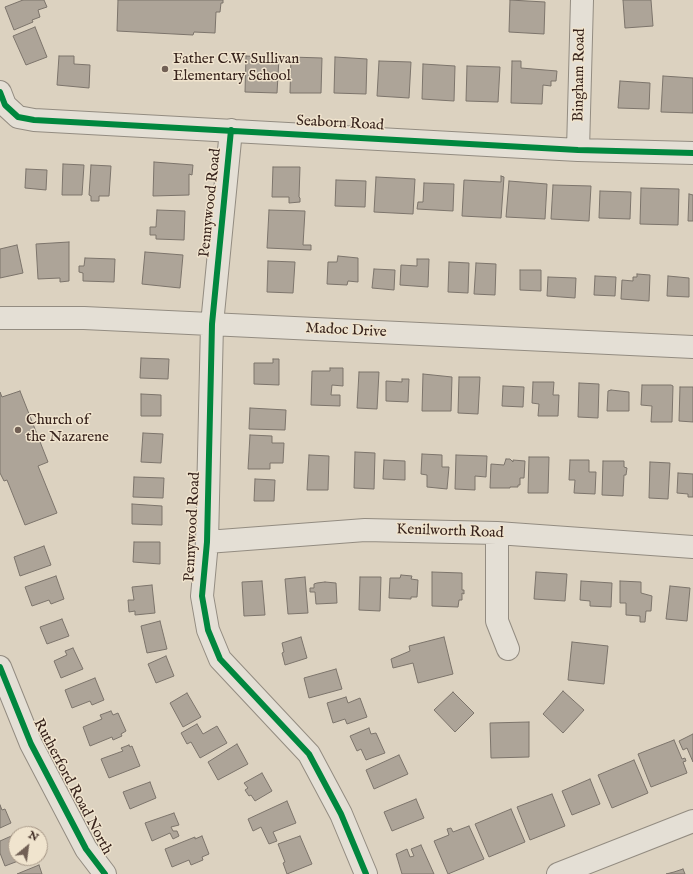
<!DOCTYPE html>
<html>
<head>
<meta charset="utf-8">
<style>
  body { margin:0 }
  #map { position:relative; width:693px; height:874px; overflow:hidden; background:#dcd2c0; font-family:"IM FELL English",serif }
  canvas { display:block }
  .north { position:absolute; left:8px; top:826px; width:40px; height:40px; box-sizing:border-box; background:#f0e4ce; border:1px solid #a69787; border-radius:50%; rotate:29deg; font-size:11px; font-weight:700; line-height:16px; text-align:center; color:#37231c }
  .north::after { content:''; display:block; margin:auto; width:14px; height:18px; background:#716055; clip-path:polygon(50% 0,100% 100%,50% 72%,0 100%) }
</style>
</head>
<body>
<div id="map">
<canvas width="693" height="874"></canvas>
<div class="north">N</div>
</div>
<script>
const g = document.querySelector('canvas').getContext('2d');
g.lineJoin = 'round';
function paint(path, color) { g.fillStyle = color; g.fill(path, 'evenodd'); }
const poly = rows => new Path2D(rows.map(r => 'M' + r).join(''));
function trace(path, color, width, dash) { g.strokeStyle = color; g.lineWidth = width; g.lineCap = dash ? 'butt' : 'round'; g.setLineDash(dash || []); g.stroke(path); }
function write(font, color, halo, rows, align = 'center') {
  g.font = font + ' "IM FELL English",serif'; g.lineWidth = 3; g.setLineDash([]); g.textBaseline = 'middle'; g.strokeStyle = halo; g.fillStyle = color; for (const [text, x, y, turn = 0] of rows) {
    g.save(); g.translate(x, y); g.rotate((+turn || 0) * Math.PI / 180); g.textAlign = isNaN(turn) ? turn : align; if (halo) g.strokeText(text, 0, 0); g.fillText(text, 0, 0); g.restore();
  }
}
const building = poly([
  [23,0,44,0,47,7,38,10,40,17,32,20,33,22,14,30,5,7,23,0],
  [118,0,223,0,223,3,221,3,220,12,216,12,215,33,194,32,193,35,117,31,118,0],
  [510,0,545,2,544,34,509,32,510,0],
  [623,0,651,0,653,26,625,28,623,0],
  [35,27,47,57,26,65,13,36,35,27],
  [59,56,74,56,74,64,90,65,89,88,57,85,59,56],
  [246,56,279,58,277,93,245,92,246,56],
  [291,57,322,58,321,93,290,93,291,57],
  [335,57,367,59,366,94,334,93,335,57],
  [379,61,411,62,409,98,377,96,379,61],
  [512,61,521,61,521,68,557,71,556,81,551,81,551,86,543,85,542,104,511,103,512,61],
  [423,64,455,66,454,101,422,99,423,64],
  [467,66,500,67,498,102,466,101,467,66],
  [663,76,693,78,693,113,661,112,663,76],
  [620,81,650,83,649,109,618,108,620,81],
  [154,162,193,165,192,175,189,174,189,195,153,196,154,162],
  [63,164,84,165,82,195,62,195,63,164],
  [91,165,111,166,109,196,99,196,99,201,91,201,91,196,89,195,91,165],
  [273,167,300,167,299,197,300,198,300,202,289,203,289,197,272,197,273,167],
  [26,169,47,170,46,190,25,188,26,169],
  [501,176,504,177,501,218,462,216,464,180,501,182,501,176],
  [376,177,415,179,413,214,374,212,376,177],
  [336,180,366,181,365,207,335,206,336,180],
  [509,181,547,184,545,219,506,217,509,181],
  [424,183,454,184,453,211,417,209,418,202,423,202,424,183],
  [553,185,591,186,589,221,551,219,553,185],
  [641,188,679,189,678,225,640,224,641,188],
  [600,191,631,192,630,219,599,218,600,191],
  [689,194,693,195,693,221,688,221,689,194],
  [157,210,185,211,184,240,156,239,156,235,150,235,150,227,156,227,157,210],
  [269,210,305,211,303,245,311,245,311,250,267,248,269,210],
  [69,242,69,281,60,282,60,278,38,279,36,244,69,242],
  [17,245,23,273,0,278,0,249,17,245],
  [145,252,183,255,180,288,142,284,145,252],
  [338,256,358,258,358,282,348,281,347,285,327,284,328,262,337,262,338,256],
  [85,258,115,259,114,282,83,281,83,273,79,272,79,266,84,266,85,258],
  [417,259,429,259,428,287,400,285,401,265,417,266,417,259],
  [268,261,295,262,293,293,267,292,268,261],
  [449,262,469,263,468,293,448,292,449,262],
  [476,263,496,264,495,295,474,294,476,263],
  [374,269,395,270,394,290,372,288,374,269],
  [520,270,541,270,541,291,520,290,520,270],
  [637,274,650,275,649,301,621,299,622,280,633,281,633,277,637,277,637,274],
  [595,276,616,277,615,296,594,295,595,276],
  [668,276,689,278,689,297,667,296,668,276],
  [548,277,576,278,575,298,547,296,548,277],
  [141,358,169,359,168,379,140,378,141,358],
  [273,359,279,359,279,385,254,384,254,363,273,363,273,359],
  [330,368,343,368,343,386,332,385,331,395,340,395,340,406,311,405,312,371,330,371,330,368],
  [359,372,379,372,377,409,357,408,359,372],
  [423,374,452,377,451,411,422,411,423,374],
  [459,377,480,377,478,414,458,413,459,377],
  [402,379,409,379,408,402,386,401,386,381,402,382,402,379],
  [533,382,554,382,553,395,559,395,558,416,538,416,539,404,532,403,533,382],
  [579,383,599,384,598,418,578,417,579,383],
  [642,385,671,385,673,386,672,422,651,422,652,406,641,405,642,385],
  [503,386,524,387,523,407,502,406,503,386],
  [680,387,693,387,693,422,679,421,680,387],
  [611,390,629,392,629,411,607,411,608,391,611,390],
  [20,391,48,462,38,466,57,513,25,525,7,480,4,481,0,473,0,392,2,397,20,391],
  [141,394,161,395,161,416,141,416,141,394],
  [250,408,286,410,285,430,249,429,250,408],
  [143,433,163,434,161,463,141,462,143,433],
  [250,435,272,436,272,443,284,443,283,463,270,463,270,469,248,469,250,435],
  [355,452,375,453,374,489,354,488,355,452],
  [422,454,442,455,442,467,449,467,447,489,427,487,427,475,421,474,422,454],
  [309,455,329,456,328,490,307,490,309,455],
  [456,455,487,456,486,477,475,476,475,490,455,489,456,455],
  [529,457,549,457,548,493,528,493,529,457],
  [506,459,510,459,513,462,513,460,525,461,524,478,520,478,520,485,518,485,518,487,510,487,510,488,490,488,491,464,504,465,506,459],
  [384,460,405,461,405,480,383,479,384,460],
  [570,460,589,460,589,472,596,472,595,494,574,493,575,480,569,480,570,460],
  [603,461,624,461,624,467,627,468,626,475,624,475,623,496,602,495,603,461],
  [650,462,670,463,668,499,649,498,650,462],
  [678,473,693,474,693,497,688,497,688,494,677,493,678,473],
  [134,477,164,478,163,498,133,497,134,477],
  [255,479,275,480,274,501,254,501,255,479],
  [132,504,162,506,162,525,132,524,132,504],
  [134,542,160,542,160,564,133,562,134,542],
  [44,546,51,565,20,576,14,557,44,546],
  [432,572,462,573,462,590,464,590,464,594,462,593,462,600,459,600,458,607,432,606,432,572],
  [536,572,567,574,565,601,534,599,536,572],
  [401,575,412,576,411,579,418,580,417,597,411,597,411,599,389,598,390,578,400,578,401,575],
  [56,576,64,599,51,604,49,600,32,606,25,587,56,576],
  [305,577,308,613,288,614,285,579,305,577],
  [360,577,381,577,380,611,359,610,360,577],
  [262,581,265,615,244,616,242,582,262,581],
  [581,581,612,583,611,607,590,606,590,601,580,600,581,581],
  [620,581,641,582,641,593,652,596,651,611,646,611,645,622,640,622,640,616,626,615,626,603,620,603,620,581],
  [325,582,336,583,337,603,316,604,315,592,310,592,310,588,314,588,314,584,317,583,325,582],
  [152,585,155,613,135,615,135,611,129,612,128,600,134,600,132,587,152,585],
  [670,586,690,588,687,621,666,619,670,586],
  [62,619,69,636,47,644,40,627,62,619],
  [160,621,167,649,147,653,141,626,160,621],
  [301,637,307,658,285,665,282,653,284,652,282,643,301,637],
  [444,637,453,674,418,683,413,663,393,668,391,659,410,651,409,646,444,637],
  [572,642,608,646,604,684,568,680,572,642],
  [73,648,83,669,61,678,54,661,67,655,65,651,73,648],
  [166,656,174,676,156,683,148,664,166,656],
  [336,669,342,689,309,698,304,678,336,669],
  [95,678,104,700,92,705,90,701,72,708,65,690,95,678],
  [563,691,584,710,563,733,543,714,563,691],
  [453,692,474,713,455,732,434,710,453,692],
  [187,693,201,717,183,727,170,703,187,693],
  [346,697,348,703,360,698,367,717,347,724,345,719,333,723,327,703,346,697],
  [111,711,113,715,118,713,126,731,121,734,122,736,113,740,112,737,90,746,83,727,102,719,100,715,111,711],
  [529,722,529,757,491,758,490,723,529,722],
  [197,724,203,734,217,726,227,743,200,758,191,742,187,744,181,733,197,724],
  [369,728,371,734,376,733,385,753,366,760,361,749,357,751,350,736,369,728],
  [693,734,693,762,687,748,683,750,679,741,693,734],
  [674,740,682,759,685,758,686,761,683,762,687,773,651,787,638,754,674,740],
  [237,744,248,764,218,780,208,762,237,744],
  [129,745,130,747,132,746,140,766,109,778,101,759,123,751,121,748,129,745],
  [399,755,408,774,374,789,366,770,399,755],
  [634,760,648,793,612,808,598,775,634,760],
  [262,773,272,791,255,801,251,795,249,796,245,790,248,788,244,783,262,773],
  [590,779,600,804,572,815,562,791,590,779],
  [150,782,156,798,130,809,123,792,150,782],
  [552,794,565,826,530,840,517,807,552,794],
  [416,799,424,818,392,831,384,812,416,799],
  [287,801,296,823,273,832,277,841,269,844,261,827,253,831,248,819,287,801],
  [0,805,2,810,5,809,11,823,0,828,0,805],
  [511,809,525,842,489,857,475,824,511,809],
  [174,813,179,825,171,827,173,831,177,831,179,836,173,839,170,833,152,841,145,823,174,813],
  [469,826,484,859,448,874,434,841,449,835,447,829,451,828,453,832,469,826],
  [16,834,16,858,26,858,5,866,0,853,0,841,16,834],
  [202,836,209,854,202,857,203,860,191,865,189,860,172,867,165,849,195,837,195,839,202,836],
  [300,836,312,864,287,874,283,863,285,862,278,844,300,836],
  [421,845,434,874,402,874,396,854,407,849,410,857,414,856,411,849,421,845],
  [39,865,42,874,17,874,39,865],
  [683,869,685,874,666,874,674,872,683,869]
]);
const minor = poly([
  [0,92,5,105,18,117,34,120,578,150,693,153],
  [231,130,212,324,207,542,202,596,208,630,220,659,309,754,341,814,366,874],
  [578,150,582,0],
  [0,318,84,318,693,347],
  [497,533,497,621,508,649],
  [207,542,365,530,497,533,693,547],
  [0,667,31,744,86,849,105,874],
  [558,874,693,821]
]);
const cycleway = poly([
  [0,92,5,105,18,117,34,120,578,150,693,153],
  [231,130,212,324,207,542,202,596,208,630,220,659,309,754,341,814,366,874],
  [0,667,31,744,86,849,105,874]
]);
const markers = [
  [165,69,4,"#716055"],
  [18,430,4,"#716055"]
];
const poiNames = [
  ["Father C.W. Sullivan",173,60],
  ["Elementary School",173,77],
  ["Church of",26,421],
  ["the Nazarene",26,438]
];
const streetNames = [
  ["Bingham Road",580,75,-89],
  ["Seaborn Road",340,124,3],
  ["Pennywood Road",211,203,-84],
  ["Madoc Drive",346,331,3],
  ["Pennywood Road",193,527,-87],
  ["Kenilworth Road",450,532,2],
  ["Rutherford Road North",72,787,62]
];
paint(building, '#ada498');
trace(building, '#7c746b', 1);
trace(minor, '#938c81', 24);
trace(minor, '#e4dfd5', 22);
trace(cycleway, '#00873e', 6);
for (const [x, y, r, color] of markers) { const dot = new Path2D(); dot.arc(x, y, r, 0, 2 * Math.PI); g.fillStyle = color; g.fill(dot); trace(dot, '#f0e4ce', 1.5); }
write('15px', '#37231c', '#f0e4ce', poiNames, 'left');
write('15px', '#37231c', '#f0e4ce', streetNames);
</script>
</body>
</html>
